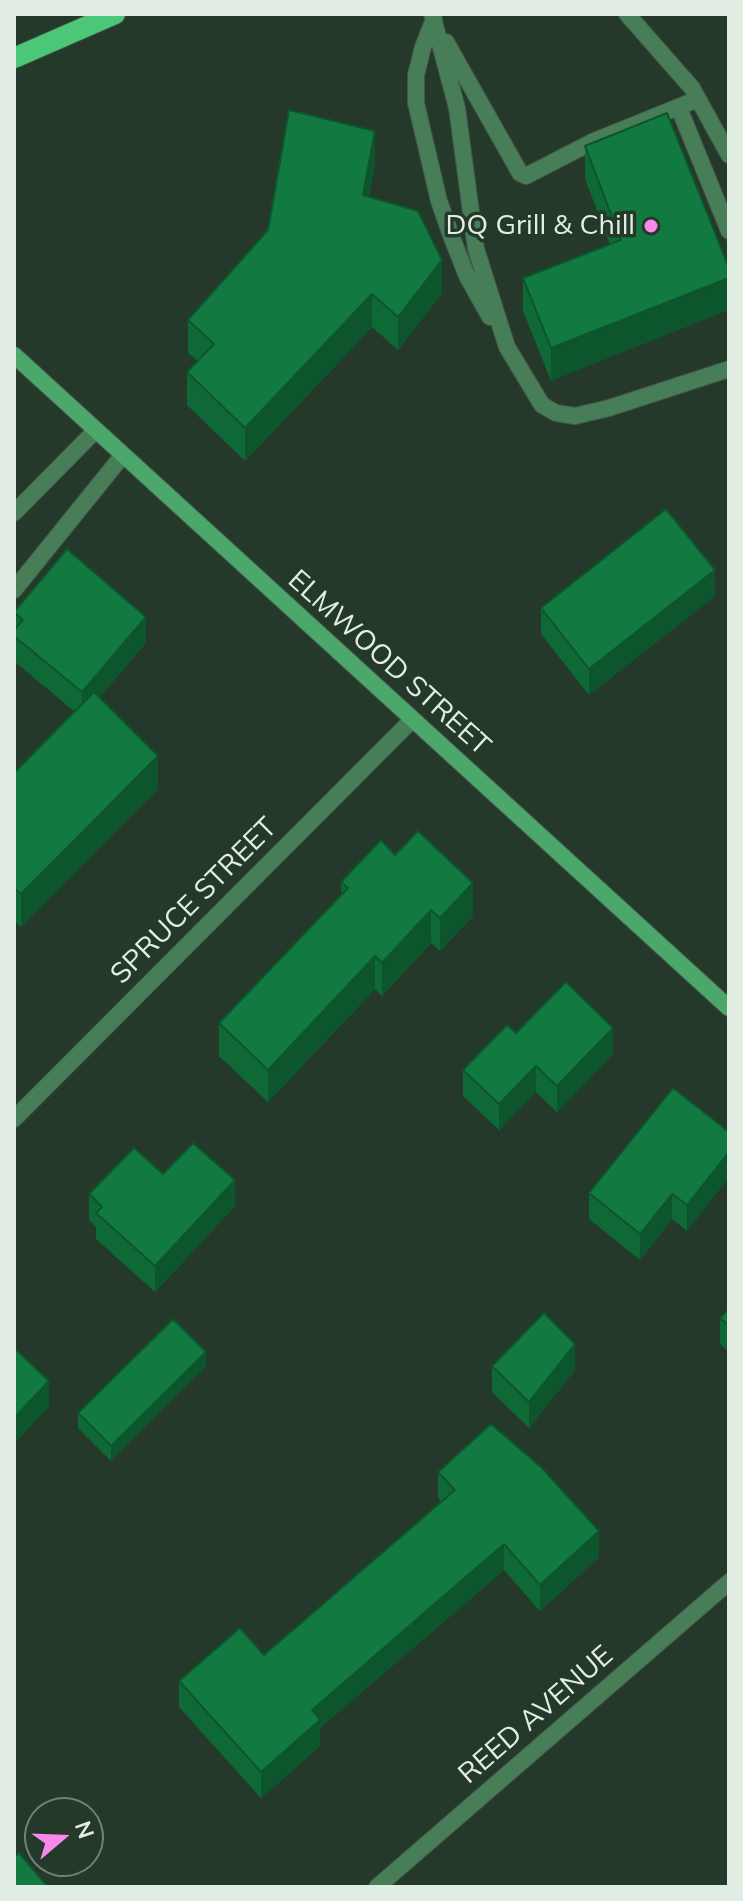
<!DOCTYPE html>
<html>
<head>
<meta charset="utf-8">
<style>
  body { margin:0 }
  #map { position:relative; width:743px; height:1901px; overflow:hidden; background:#25392b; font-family:Mulish,sans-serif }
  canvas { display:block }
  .frame { position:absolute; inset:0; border:16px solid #e2eee4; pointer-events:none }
  .north { position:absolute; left:24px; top:1797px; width:80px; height:80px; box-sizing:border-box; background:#25392b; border:2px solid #718175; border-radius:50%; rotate:71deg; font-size:22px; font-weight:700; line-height:32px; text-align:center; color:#e2eee4 }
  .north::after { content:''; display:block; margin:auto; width:28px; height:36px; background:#f888ea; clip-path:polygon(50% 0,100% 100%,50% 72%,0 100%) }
</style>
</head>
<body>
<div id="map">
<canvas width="743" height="1901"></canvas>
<div class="frame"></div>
<div class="north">N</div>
</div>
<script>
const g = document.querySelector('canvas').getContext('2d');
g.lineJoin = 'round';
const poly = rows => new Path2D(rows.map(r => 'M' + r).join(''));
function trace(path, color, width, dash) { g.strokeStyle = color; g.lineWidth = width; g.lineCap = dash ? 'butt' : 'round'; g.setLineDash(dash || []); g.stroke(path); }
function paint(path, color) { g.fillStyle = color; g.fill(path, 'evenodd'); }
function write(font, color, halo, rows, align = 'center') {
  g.font = font + ' Mulish,sans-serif'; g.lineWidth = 7; g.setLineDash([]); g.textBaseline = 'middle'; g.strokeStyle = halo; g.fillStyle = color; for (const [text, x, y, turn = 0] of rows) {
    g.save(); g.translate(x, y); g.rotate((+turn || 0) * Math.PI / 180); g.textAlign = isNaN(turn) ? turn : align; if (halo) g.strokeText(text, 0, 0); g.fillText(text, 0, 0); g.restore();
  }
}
const service = poly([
  [432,14,457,108,476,249,507,347,542,405,556,413,575,416,609,408,729,369],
  [627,14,692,88,729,155],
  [434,19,423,47,416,75,416,103,439,201,452,238,467,276,490,317],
  [446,42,520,173,526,176,592,142,698,99],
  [679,108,729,231],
  [14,513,96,430],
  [14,590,123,455]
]);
const minor = poly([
  [14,1119,412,720],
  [377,1887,729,1582]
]);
const secondary = poly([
  [14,355,729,1008]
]);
const primary = poly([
  [14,58,115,14]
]);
const wall = poly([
  [585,146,729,268,551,381,523,311,523,278,610,244,585,179],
  [375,164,369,196,442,293,398,350,372,327,245,461,187,405,187,372,198,361,188,353,188,320],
  [715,596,589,695,541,634,541,608],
  [14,612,146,643,99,698,158,789,21,927,14,921,14,773,75,712,14,661],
  [395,855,473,916,440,951,431,943,382,996,375,989,268,1102,219,1056,219,1023,341,896,341,882],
  [516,1033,613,1054,557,1112,536,1092,499,1130,463,1096,463,1070],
  [729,1132,687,1231,672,1219,640,1260,589,1219,589,1193],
  [163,1174,235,1206,155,1292,96,1239,96,1227,89,1220,89,1194],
  [729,1309,729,1352,720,1344,720,1318],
  [206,1366,111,1461,78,1428,78,1413],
  [492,1366,575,1370,529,1428,492,1392],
  [438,1472,599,1557,540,1611,504,1570,320,1728,320,1746,261,1798,179,1707,179,1681,264,1655,441,1502,438,1498]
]);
const shadedWall = poly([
  [375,131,375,164,363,228,363,195],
  [442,260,442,293,398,350,398,317],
  [729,278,729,310,551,381,551,348],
  [372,294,372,327,245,461,245,428],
  [15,458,15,491,14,492,14,459],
  [715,570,715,596,589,695,589,669],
  [146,617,146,643,82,718,82,692],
  [158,756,158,789,21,927,21,894],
  [473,883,473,916,440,951,440,918],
  [431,910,431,943,382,996,382,963],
  [375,956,375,989,268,1102,268,1070],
  [613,1028,613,1054,557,1112,557,1086],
  [536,1066,536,1092,499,1130,499,1104],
  [729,1152,729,1178,687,1231,687,1205],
  [235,1180,235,1206,155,1292,155,1266],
  [672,1194,672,1219,640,1260,640,1234],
  [575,1344,575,1370,529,1428,529,1402],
  [206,1352,206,1366,111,1461,111,1446],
  [49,1381,49,1407,14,1444,14,1418],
  [599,1531,599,1557,540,1611,540,1585],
  [504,1544,504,1570,320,1728,320,1746,261,1798,261,1772,312,1710]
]);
const building = poly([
  [289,110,375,131,363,195,418,211,442,260,398,317,372,294,245,428,187,372,214,344,188,320,268,230,289,110],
  [667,113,729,268,729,278,551,348,523,278,621,240,585,146,667,113],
  [666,509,715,570,589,669,541,608,666,509],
  [67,549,146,617,82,692,14,636,14,630,23,620,14,612,67,549],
  [94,692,158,756,21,894,14,888,14,773,94,692],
  [418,831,473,883,440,918,431,910,382,963,375,956,268,1070,219,1023,348,888,341,882,381,840,395,855,418,831],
  [566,982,613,1028,557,1086,536,1066,499,1104,463,1070,507,1025,516,1033,566,982],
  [673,1088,729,1132,729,1152,687,1205,672,1194,640,1234,589,1193,673,1088],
  [193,1143,235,1180,155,1266,96,1213,102,1207,89,1194,134,1148,163,1174,193,1143],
  [729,1309,729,1326,720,1318,729,1309],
  [544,1313,575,1344,529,1402,492,1366,544,1313],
  [173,1319,206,1352,111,1446,78,1413,173,1319],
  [14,1348,49,1381,14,1418,14,1348],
  [491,1424,542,1468,599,1531,540,1585,504,1544,312,1710,320,1720,261,1772,179,1681,240,1628,264,1655,455,1490,438,1472,491,1424],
  [19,1853,48,1887,14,1887,14,1857,19,1853]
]);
const markers = [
  [651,226,8,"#f888ea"]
];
const poiNames = [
  ["DQ Grill & Chill",635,226]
];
const streetNames = [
  ["ELMWOOD STREET",389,663,42],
  ["SPRUCE STREET",194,901,-45],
  ["REED AVENUE",536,1715,-41]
];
trace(service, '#435649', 18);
trace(minor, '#435649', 18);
trace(secondary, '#435649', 18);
trace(primary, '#435649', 22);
trace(service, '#477e57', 16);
trace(minor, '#477e57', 16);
trace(secondary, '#4ba76a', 16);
trace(primary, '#4ac777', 20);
paint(wall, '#0f6937');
paint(shadedWall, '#0d552d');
paint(building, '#127a40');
trace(building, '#0d552d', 2);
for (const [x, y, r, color] of markers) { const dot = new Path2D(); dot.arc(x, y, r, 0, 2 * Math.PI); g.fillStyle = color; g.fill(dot); trace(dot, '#25392b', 3); }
write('28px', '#e2eee4', '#25392b', poiNames, 'right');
write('28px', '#e2eee4', '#25392b', streetNames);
</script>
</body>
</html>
